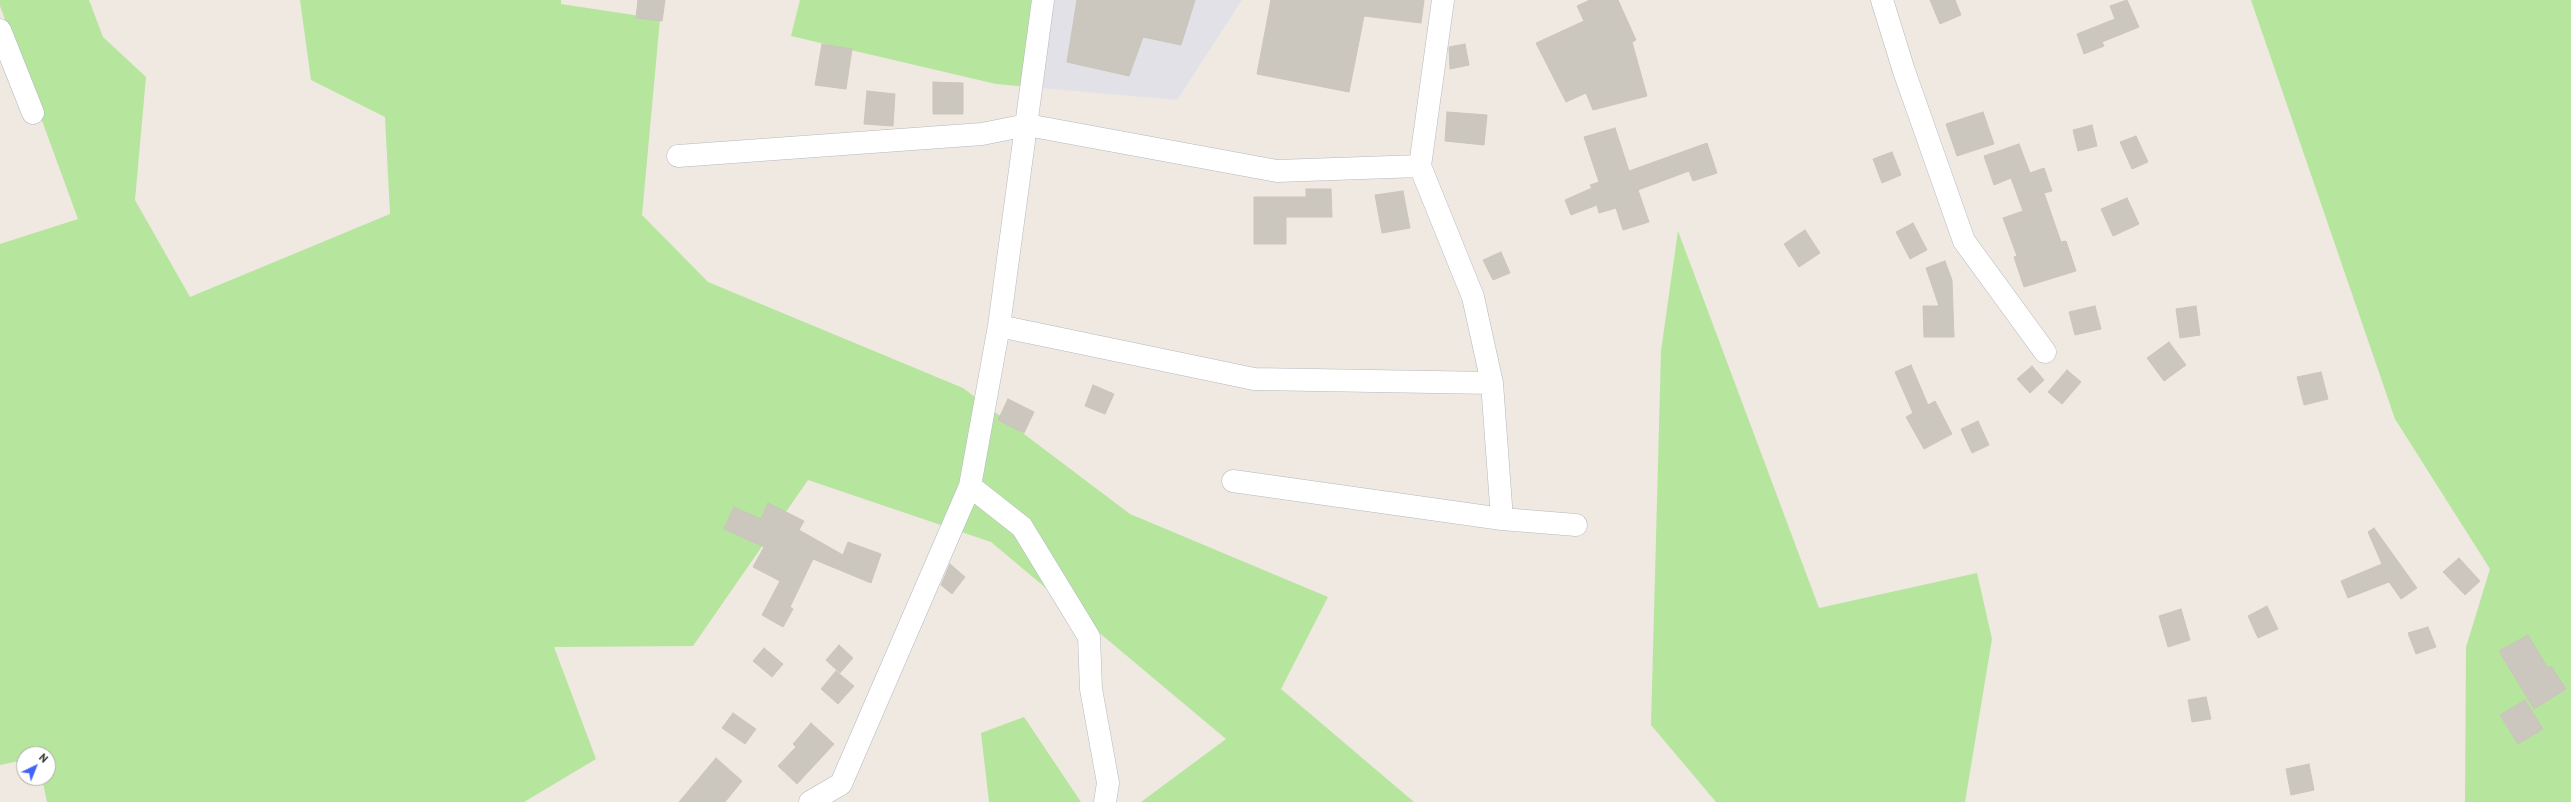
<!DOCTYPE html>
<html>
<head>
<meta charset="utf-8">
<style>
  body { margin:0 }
  #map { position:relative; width:2571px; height:802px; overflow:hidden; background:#efe9e1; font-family:"PT Sans",sans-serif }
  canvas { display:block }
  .north { position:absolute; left:16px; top:746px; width:40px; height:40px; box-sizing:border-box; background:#fff; border:1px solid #ababab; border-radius:50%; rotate:43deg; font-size:11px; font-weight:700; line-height:16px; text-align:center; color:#2e2e2e }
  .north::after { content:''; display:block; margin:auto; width:14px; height:18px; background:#4264fb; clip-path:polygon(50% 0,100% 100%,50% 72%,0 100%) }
</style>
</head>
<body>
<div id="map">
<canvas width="2571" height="802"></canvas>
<div class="north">N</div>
</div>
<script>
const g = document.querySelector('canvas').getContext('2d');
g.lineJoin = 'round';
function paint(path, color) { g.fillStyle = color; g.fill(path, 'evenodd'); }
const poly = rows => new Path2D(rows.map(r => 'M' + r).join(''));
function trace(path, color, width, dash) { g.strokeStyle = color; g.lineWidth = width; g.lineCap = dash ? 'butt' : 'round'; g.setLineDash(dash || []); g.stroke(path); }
const industrial = poly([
  [1051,0,1242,0,1177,100,1041,88]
]);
const green = poly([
  [0,0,89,0,103,37,146,77,135,200,190,297,390,214,385,117,311,80,300,0,561,0,561,4,660,19,642,215,708,282,963,388,1130,514,1328,597,1281,689,1414,802,1141,802,1226,739,991,542,808,480,693,646,554,647,596,759,524,802,47,802,42,778,48,778,48,754,24,754,24,760,0,765,0,244,78,219,0,6],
  [800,0,1051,0,1041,88,996,84,791,36],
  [2251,0,2571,0,2571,802,2465,802,2466,647,2490,569,2395,419],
  [1678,231,1819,608,1977,573,1992,639,1965,802,1716,802,1651,725,1661,351],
  [1024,717,1081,802,989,802,981,733]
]);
const building = poly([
  [638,0,665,0,662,21,636,18,638,0],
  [1077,0,1195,0,1181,45,1143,37,1129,76,1067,62,1077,0],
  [1271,0,1424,0,1421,23,1364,16,1349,92,1257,74,1271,0],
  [1590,0,1618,0,1636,40,1632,42,1647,96,1593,110,1586,93,1566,102,1536,43,1584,21,1577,6,1590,0],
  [1930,0,1955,0,1961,15,1940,24,1930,0],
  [2127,0,2139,27,2102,42,2104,46,2084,54,2077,34,2115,19,2110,6,2127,0],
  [822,44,852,49,846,89,815,85,822,44],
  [1465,44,1469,65,1450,69,1449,47,1465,44],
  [933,82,963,83,963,114,933,114,933,82],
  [867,91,895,94,893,126,864,124,867,91],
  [1447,112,1487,115,1484,145,1445,141,1447,112],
  [1983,112,1994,144,1957,156,1946,124,1983,112],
  [2092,125,2097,146,2078,151,2073,130,2092,125],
  [1615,128,1629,171,1707,143,1717,173,1693,181,1689,171,1638,190,1649,222,1623,230,1616,208,1599,213,1597,205,1571,215,1565,200,1592,188,1590,185,1599,182,1584,137,1615,128],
  [2136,136,2148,162,2132,169,2120,142,2136,136],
  [2019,144,2030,173,2044,168,2052,191,2044,193,2061,242,2066,241,2076,271,2024,287,2014,257,2017,256,2003,218,2023,211,2011,178,1994,185,1984,156,2019,144],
  [1892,152,1901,175,1882,183,1873,159,1892,152],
  [1306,189,1331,189,1332,217,1286,217,1286,244,1254,244,1254,197,1306,197,1306,189],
  [1403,191,1410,228,1382,233,1375,195,1403,191],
  [2127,198,2139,224,2113,236,2101,209,2127,198],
  [1913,223,1927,250,1910,259,1896,232,1913,223],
  [1805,230,1820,253,1799,267,1784,244,1805,230],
  [1501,252,1510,273,1493,280,1483,260,1501,252],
  [1945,261,1952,280,1954,337,1924,337,1923,306,1939,306,1926,268,1945,261],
  [2095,306,2101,329,2075,335,2069,312,2095,306],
  [2196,306,2200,335,2180,338,2176,309,2196,306],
  [2169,342,2186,365,2164,381,2147,358,2169,342],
  [1911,365,1928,405,1935,401,1952,434,1924,449,1906,417,1913,413,1895,372,1911,365],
  [2032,366,2044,380,2030,393,2017,379,2032,366],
  [2067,370,2081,382,2062,404,2048,392,2067,370],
  [2321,372,2328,399,2304,405,2297,377,2321,372],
  [1093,385,1114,394,1105,414,1085,406,1093,385],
  [1008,399,1034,412,1024,433,998,420,1008,399],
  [1978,421,1989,445,1972,453,1961,429,1978,421],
  [768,503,804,521,799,530,843,555,848,542,881,554,871,583,813,559,790,607,793,609,783,627,762,615,780,581,753,567,764,547,724,529,734,507,761,519,768,503],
  [2374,528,2417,588,2401,599,2389,582,2348,598,2341,581,2382,564,2368,532,2374,528],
  [2459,558,2480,581,2465,595,2443,572,2459,558],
  [950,564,965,577,952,594,941,585,950,564],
  [2267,606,2278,629,2258,638,2248,616,2267,606],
  [2181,609,2190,640,2168,647,2159,616,2181,609],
  [2428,627,2436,647,2416,654,2408,633,2428,627],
  [2528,635,2548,668,2551,666,2566,689,2534,709,2499,651,2528,635],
  [839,645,853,658,840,673,826,660,839,645],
  [764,648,783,664,772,677,753,661,764,648],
  [836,671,854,686,838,704,821,689,836,671],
  [2206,697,2211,719,2192,722,2188,700,2206,697],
  [2525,700,2543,729,2518,744,2500,715,2525,700],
  [733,713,756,729,745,744,722,728,733,713],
  [811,723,834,744,797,784,778,766,796,747,793,744,811,723],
  [716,758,742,781,725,802,679,802,716,758],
  [2309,764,2314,790,2291,795,2286,769,2309,764]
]);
const minor = poly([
  [1443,0,1420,166,1473,297,1492,383,1502,519],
  [1882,0,1904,71,1964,241,2045,352],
  [0,30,33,113],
  [678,156,982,134,1027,125,1277,171,1420,166],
  [999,326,1254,379,1492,383],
  [1233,481,1502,519,1576,525],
  [970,486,1022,527,1089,637,1091,689,1108,783,1105,802],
  [810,802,841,784,970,486,999,326,1043,0]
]);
paint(industrial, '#e3e1e8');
paint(green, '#b6e59e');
paint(building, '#cbc7bf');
trace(building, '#cbc5ba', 1);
trace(minor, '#b4b7c1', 23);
trace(minor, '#fff', 22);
</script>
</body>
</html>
